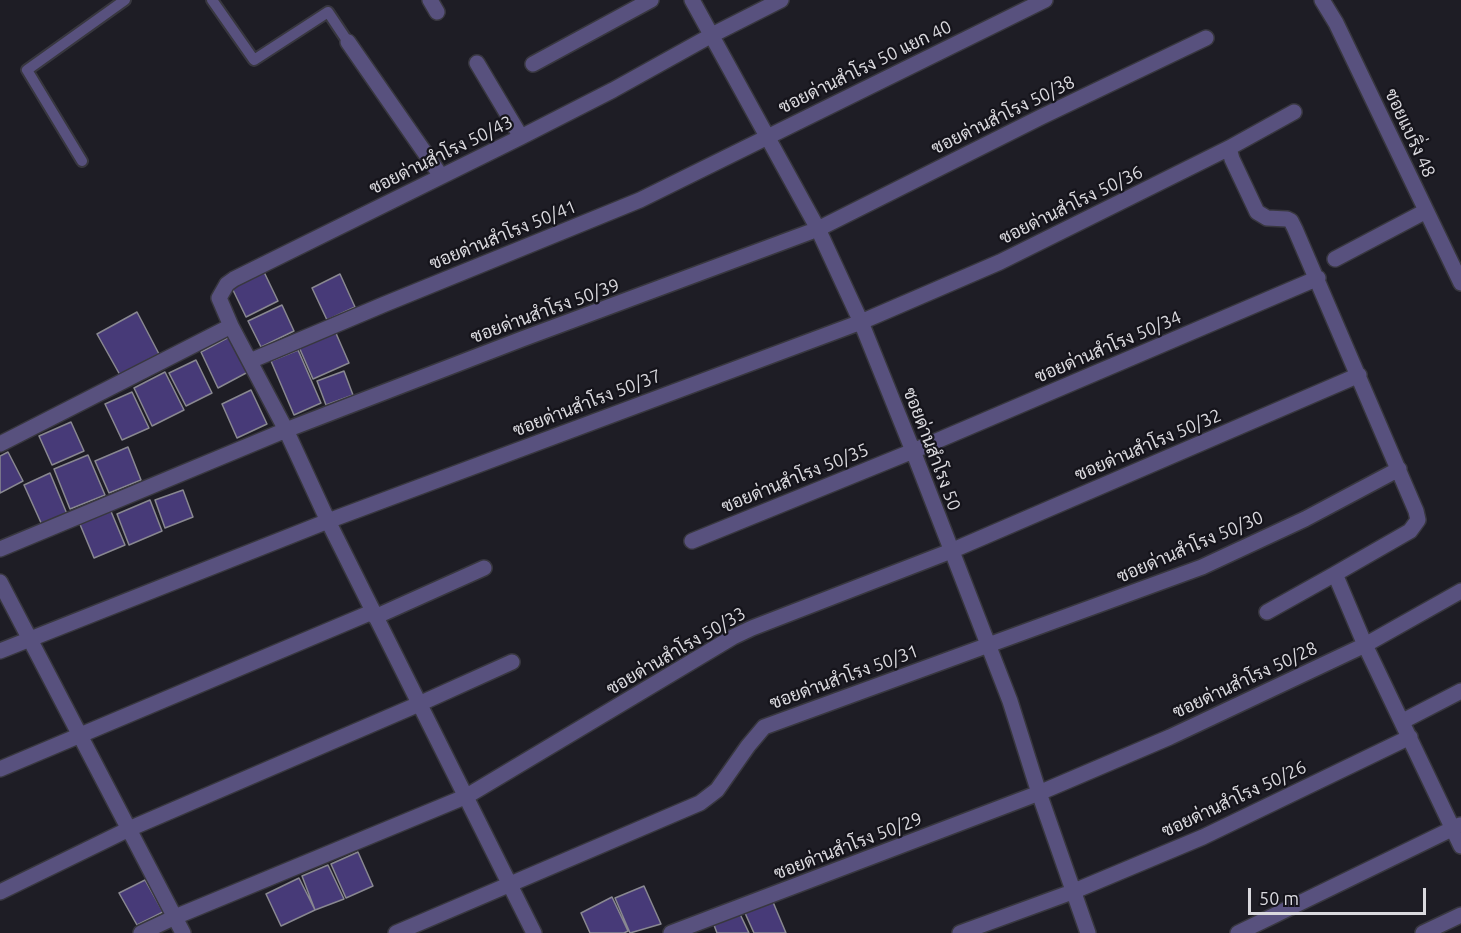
<!DOCTYPE html>
<html>
<head>
<meta charset="utf-8">
<style>
  body { margin:0 }
  #map { position:relative; width:1461px; height:933px; overflow:hidden; background:#1e1d25; font-family:Ubuntu,sans-serif }
  canvas { display:block }
  .scale { position:absolute; left:1248px; top:888px; width:178px; height:27px; box-sizing:border-box; border:3px solid #dad9de; border-top:0; padding-left:8px; font-size:18px; line-height:21px; white-space:nowrap; color:#dad9de; -webkit-text-stroke:4px #15141b; paint-order:stroke }
</style>
</head>
<body>
<div id="map">
<canvas width="1461" height="933"></canvas>
<div class="scale">50 m</div>
</div>
<script>
const g = document.querySelector('canvas').getContext('2d');
g.lineJoin = 'round';
function paint(path, color) { g.fillStyle = color; g.fill(path, 'evenodd'); }
const poly = rows => new Path2D(rows.map(r => 'M' + r).join(''));
function trace(path, color, width, dash) { g.strokeStyle = color; g.lineWidth = width; g.lineCap = dash ? 'butt' : 'round'; g.setLineDash(dash || []); g.stroke(path); }
function write(font, color, halo, rows, align = 'center') {
  g.font = font + ' Ubuntu,Sarabun,sans-serif'; g.lineWidth = 4.5; g.setLineDash([]); g.textBaseline = 'middle'; g.strokeStyle = halo; g.fillStyle = color; for (const [text, x, y, turn = 0] of rows) {
    g.save(); g.translate(x, y); g.rotate((+turn || 0) * Math.PI / 180); g.textAlign = isNaN(turn) ? turn : align; if (halo) g.strokeText(text, 0, 0); g.fillText(text, 0, 0); g.restore();
  }
}
const building = poly([
  [264,272,278,301,246,317,232,288,264,272],
  [340,274,355,307,327,320,312,288,340,274],
  [282,305,294,331,261,347,248,321,282,305],
  [137,312,159,354,120,375,97,334,137,312],
  [335,331,349,363,313,379,299,347,335,331],
  [231,336,248,372,218,388,201,352,231,336],
  [298,350,321,403,294,415,271,361,298,350],
  [196,360,212,393,186,406,169,373,196,360],
  [344,371,353,395,326,405,317,381,344,371],
  [165,372,184,410,152,426,134,388,165,372],
  [251,390,267,424,237,438,222,404,251,390],
  [132,392,149,428,122,440,105,404,132,392],
  [71,422,84,451,52,465,39,436,71,422],
  [128,447,141,480,109,493,95,461,128,447],
  [8,452,23,481,0,493,0,456,8,452],
  [88,455,105,495,70,509,54,469,88,455],
  [50,473,67,514,42,525,24,485,50,473],
  [183,490,193,517,165,528,155,500,183,490],
  [150,500,162,531,129,545,117,514,150,500],
  [110,509,125,545,94,558,79,522,110,509],
  [358,852,373,886,346,898,331,864,358,852],
  [328,865,344,899,315,910,302,876,328,865],
  [299,878,315,910,281,926,266,894,299,878],
  [145,880,163,912,137,925,119,893,145,880],
  [644,886,661,924,630,933,615,898,644,886],
  [612,897,628,931,624,933,590,933,581,913,612,897],
  [773,902,786,933,754,933,745,913,773,902],
  [740,914,749,933,717,933,714,925,740,914]
]);
const lane = poly([
  [212,0,254,60,328,12,348,42],
  [82,161,27,70,125,0]
]);
const street = poly([
  [430,0,437,12],
  [692,0,818,229,861,322,913,451,1010,701,1039,793,1088,933],
  [1322,0,1336,23,1461,283],
  [348,42,441,176],
  [477,63,521,137],
  [533,64,651,0],
  [1229,148,1232,159,1257,212,1267,218,1287,219,1291,221,1295,229,1416,511,1418,520,1410,531,1335,574,1365,645,1461,846],
  [1335,259,1426,211],
  [250,361,385,304,640,200,1045,0],
  [0,444,231,326],
  [692,541,913,451,1318,278],
  [0,549,286,430,522,339,818,229,1041,117,1206,38],
  [0,582,183,933],
  [1267,612,1335,574],
  [375,617,484,568],
  [0,651,328,521,861,322,1000,262,1229,148,1294,112],
  [1403,721,1461,691],
  [0,769,372,612],
  [0,892,129,829,419,704,512,662],
  [141,933,175,917,467,796,733,637,752,628,951,551,1359,375],
  [396,933,700,803,717,790,748,746,764,727,1202,567,1305,519,1399,469],
  [534,933,328,521,286,430,231,326,219,298,227,284,234,279,521,137,613,90,712,35,781,0],
  [671,933,1039,793,1170,737,1365,645,1461,591],
  [960,933,1072,892,1203,837,1410,737],
  [1238,933,1460,825],
  [1423,933,1461,915]
]);
const streetNames = [
  ["ซอยด่านสำโรง 50 แยก 40",865,67,-26],
  ["ซอยด่านสำโรง 50/38",1003,115,-26],
  ["ซอยแบริ่ง 48",1410,133,65],
  ["ซอยด่านสำโรง 50/43",441,155,-26],
  ["ซอยด่านสำโรง 50/36",1071,205,-26],
  ["ซอยด่านสำโรง 50/41",503,235,-22],
  ["ซอยด่านสำโรง 50/39",545,311,-20],
  ["ซอยด่านสำโรง 50/34",1108,347,-23],
  ["ซอยด่านสำโรง 50/37",587,403,-21],
  ["ซอยด่านสำโรง 50/32",1148,445,-23],
  ["ซอยด่านสำโรง 50",932,449,69],
  ["ซอยด่านสำโรง 50/35",795,478,-22],
  ["ซอยด่านสำโรง 50/30",1190,547,-23],
  ["ซอยด่านสำโรง 50/33",676,651,-30],
  ["ซอยด่านสำโรง 50/31",844,677,-20],
  ["ซอยด่านสำโรง 50/28",1245,680,-25],
  ["ซอยด่านสำโรง 50/26",1234,799,-25],
  ["ซอยด่านสำโรง 50/29",848,846,-21]
];
paint(building, '#473a78');
trace(building, '#898891', 1.5);
trace(lane, '#38373f', 14);
trace(street, '#38373f', 18);
trace(lane, '#58517e', 10);
trace(street, '#58517e', 15);
write('18px', '#dad9de', '#15141b', streetNames);
</script>
</body>
</html>
